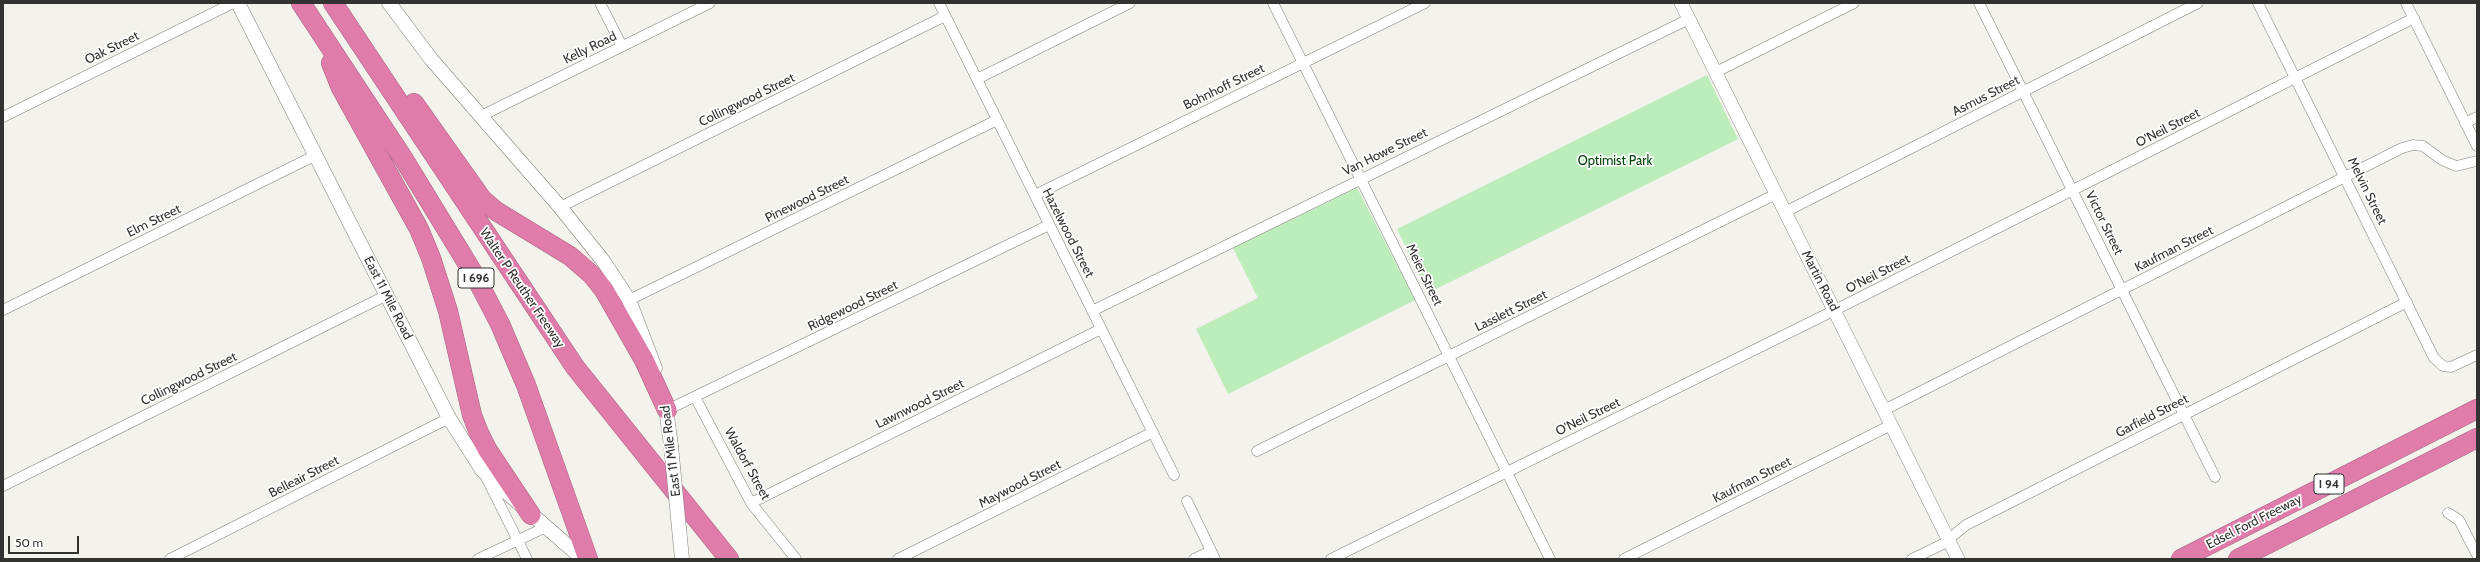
<!DOCTYPE html>
<html>
<head>
<meta charset="utf-8">
<style>
  body { margin:0 }
  #map { position:relative; width:2480px; height:562px; overflow:hidden; background:#f3f2ec; font-family:Cabin,sans-serif }
  canvas { display:block }
  .frame { position:absolute; inset:0; border:4px solid #323230; pointer-events:none }
  .scale { position:absolute; left:8px; top:536px; width:71px; height:18px; box-sizing:border-box; border:2px solid #323230; border-top:0; padding-left:5px; font-size:12px; line-height:14px; white-space:nowrap; color:#323230; -webkit-text-stroke:3px #fff; paint-order:stroke }
</style>
</head>
<body>
<div id="map">
<canvas width="2480" height="562"></canvas>
<div class="frame"></div>
<div class="scale">50 m</div>
</div>
<script>
const g = document.querySelector('canvas').getContext('2d');
g.lineJoin = 'round';
function paint(path, color) { g.fillStyle = color; g.fill(path, 'evenodd'); }
const poly = rows => new Path2D(rows.map(r => 'M' + r).join(''));
function trace(path, color, width, dash) { g.strokeStyle = color; g.lineWidth = width; g.lineCap = dash ? 'butt' : 'round'; g.setLineDash(dash || []); g.stroke(path); }
function write(font, color, halo, rows, align = 'center') {
  g.font = font + ' Cabin,sans-serif'; g.lineWidth = 3.5; g.setLineDash([]); g.textBaseline = 'middle'; g.strokeStyle = halo; g.fillStyle = color; for (const [text, x, y, turn = 0] of rows) {
    g.save(); g.translate(x, y); g.rotate((+turn || 0) * Math.PI / 180); g.textAlign = isNaN(turn) ? turn : align; if (halo) g.strokeText(text, 0, 0); g.fillText(text, 0, 0); g.restore();
  }
}
const green = poly([
  [1707,75,1738,139,1428,293,1397,229],
  [1357,188,1415,300,1228,394,1196,329,1258,298,1233,248]
]);
const minor = poly([
  [600,3,622,46],
  [939,3,1174,475],
  [1273,3,1550,559],
  [1979,3,2215,477],
  [2258,3,2434,358,2443,366,2451,367,2477,355],
  [2406,3,2477,146],
  [1716,72,1854,3],
  [977,79,1130,3],
  [481,116,710,3],
  [3,117,233,3],
  [2465,123,2477,117],
  [1035,195,1425,3],
  [560,207,945,16],
  [1785,212,2198,3],
  [629,300,997,120],
  [3,310,316,155],
  [1092,311,1689,19],
  [695,397,751,503,796,559],
  [667,410,1049,225],
  [1884,410,2402,148,2413,145,2423,146,2442,160,2456,166,2477,161],
  [1257,451,1776,194],
  [485,475,527,559],
  [3,486,387,295],
  [1187,501,1215,559],
  [751,503,1101,329],
  [2448,513,2459,520,2477,555],
  [170,559,449,418],
  [478,559,546,527],
  [898,559,1153,432],
  [1194,559,1211,551],
  [1331,559,1835,310,2414,18],
  [1624,559,1891,425],
  [1912,559,1943,544,1966,525,2407,302]
]);
const tertiary = poly([
  [1681,3,1958,559]
]);
const secondary = poly([
  [238,3,449,418,463,440,482,470,498,485,583,559],
  [389,3,431,59,560,207,604,262,629,300,655,368],
  [665,401,671,446]
]);
const motorway = poly([
  [301,3,403,158,475,276,500,324,526,385,588,559],
  [333,3,575,367,729,559],
  [331,63,341,88,419,229,431,258,448,311,472,415,479,433,487,449,531,515],
  [414,103,482,199,496,211,570,256,592,275,604,290,644,360,667,410],
  [2181,559,2477,409],
  [2238,559,2477,438]
]);
const secondaryBridge = poly([
  [671,446,682,559]
]);
const shields = [
  [476,278,36],
  [2329,484,30]
];
const shieldNames = [
  ["I 696",476,278],
  ["I 94",2329,484]
];
const streetNames = [
  ["Oak Street",112,48,-26],
  ["Kelly Road",590,48,-26],
  ["Bohnhoff Street",1224,87,-26],
  ["Asmus Street",1986,96,-27],
  ["Collingwood Street",747,100,-26],
  ["O'Neil Street",2168,128,-27],
  ["Van Howe Street",1385,152,-26],
  ["Melvin Street",2367,191,64],
  ["Pinewood Street",807,199,-26],
  ["Elm Street",154,221,-26],
  ["Victor Street",2104,223,64],
  ["Hazelwood Street",1068,233,63],
  ["Kaufman Street",2174,249,-27],
  ["O'Neil Street",1878,274,-27],
  ["Meier Street",1424,275,64],
  ["Martin Road",1820,281,63],
  ["Walter P Reuther Freeway",522,288,56],
  ["East 11 Mile Road",388,298,63],
  ["Ridgewood Street",853,306,-26],
  ["Lasslett Street",1511,311,-26],
  ["Collingwood Street",189,379,-26],
  ["Lawnwood Street",920,404,-26],
  ["Garfield Street",2152,416,-27],
  ["O'Neil Street",1588,417,-26],
  ["East 11 Mile Road",671,451,-97],
  ["Waldorf Street",747,464,61],
  ["Belleair Street",304,477,-27],
  ["Kaufman Street",1752,480,-27],
  ["Maywood Street",1020,484,-27],
  ["Edsel Ford Freeway",2254,522,-27]
];
const parkNames = [
  ["Optimist Park",1615,161]
];
paint(green, '#bcedba');
trace(minor, '#807f79', 11);
trace(tertiary, '#807f79', 14);
trace(secondary, '#807f79', 15);
trace(motorway, '#a3627f', 20);
trace(minor, '#fff', 10);
trace(tertiary, '#fff', 13);
trace(secondary, '#fff', 14);
trace(motorway, '#e07caa', 19);
trace(secondaryBridge, '#807f79', 15, []);
trace(secondaryBridge, '#fff', 14);
for (const [x, y, w] of shields) { const box = new Path2D(); box.roundRect(x - w / 2, y - 10, w, 20, 3); g.fillStyle = '#fff'; g.fill(box); trace(box, '#323230', 1); }
write('bold 12px', '#323230', null, shieldNames);
write('13px', '#323230', '#fff', streetNames);
write('13px', '#004607', '#fff', parkNames);
</script>
</body>
</html>
